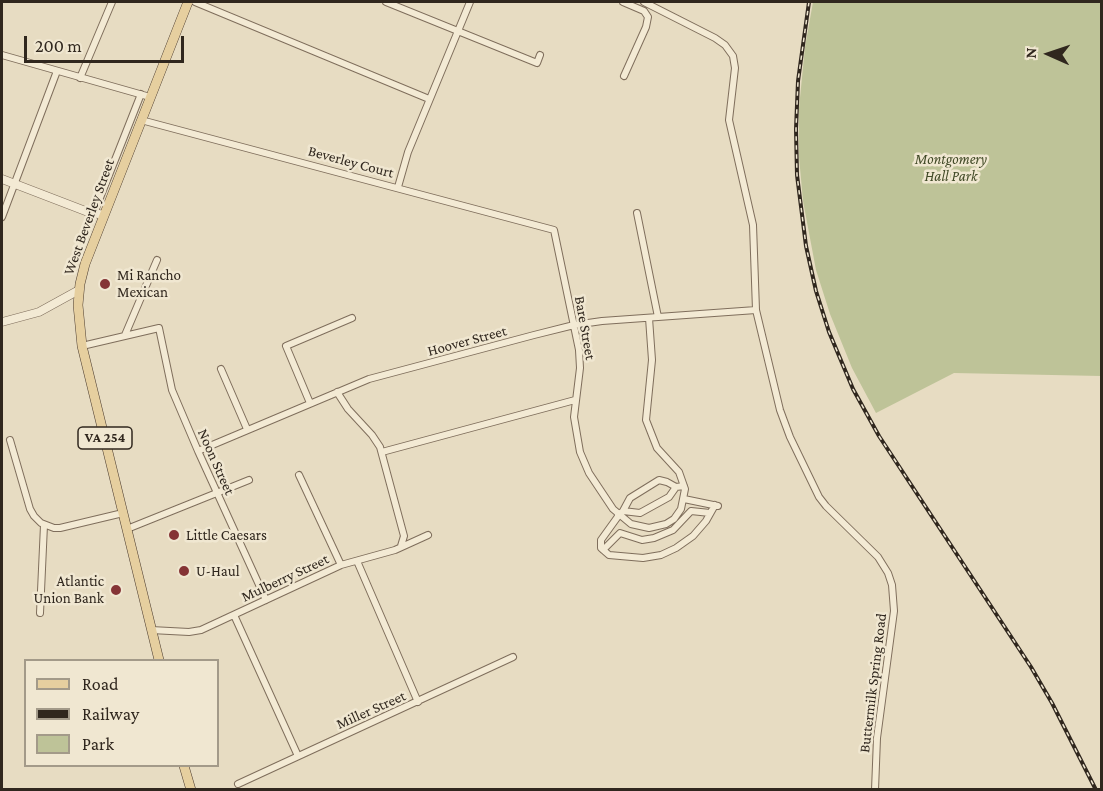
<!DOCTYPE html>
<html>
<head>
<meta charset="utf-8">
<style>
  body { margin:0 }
  #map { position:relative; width:1103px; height:791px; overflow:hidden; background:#e7dcc2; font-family:"Crimson Pro",serif }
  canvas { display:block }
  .frame { position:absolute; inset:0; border:3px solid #30271e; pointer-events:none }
  .legend { position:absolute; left:24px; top:659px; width:195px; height:108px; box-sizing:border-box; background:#f0e7d1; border:2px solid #a39a89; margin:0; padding:8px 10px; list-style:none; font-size:18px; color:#30271e }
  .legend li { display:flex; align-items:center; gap:12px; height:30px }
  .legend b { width:30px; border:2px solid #a39a89 }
  .north { position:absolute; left:1019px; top:24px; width:60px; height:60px; -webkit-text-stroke:4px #f0e7d1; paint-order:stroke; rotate:273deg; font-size:16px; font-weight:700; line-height:24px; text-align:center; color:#30271e }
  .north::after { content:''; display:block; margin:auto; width:21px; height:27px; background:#30271e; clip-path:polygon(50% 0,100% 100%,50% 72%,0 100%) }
  .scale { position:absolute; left:24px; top:36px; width:160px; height:27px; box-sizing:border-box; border:3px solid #30271e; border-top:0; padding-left:8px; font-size:18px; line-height:21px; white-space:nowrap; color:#30271e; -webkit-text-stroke:4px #f0e7d1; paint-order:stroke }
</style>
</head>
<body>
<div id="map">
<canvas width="1103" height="791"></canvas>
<div class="frame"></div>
<ul class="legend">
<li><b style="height:8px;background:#e6cf9f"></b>Road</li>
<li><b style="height:8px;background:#30271e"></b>Railway</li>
<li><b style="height:16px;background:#bec398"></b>Park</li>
</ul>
<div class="north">N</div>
<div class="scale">200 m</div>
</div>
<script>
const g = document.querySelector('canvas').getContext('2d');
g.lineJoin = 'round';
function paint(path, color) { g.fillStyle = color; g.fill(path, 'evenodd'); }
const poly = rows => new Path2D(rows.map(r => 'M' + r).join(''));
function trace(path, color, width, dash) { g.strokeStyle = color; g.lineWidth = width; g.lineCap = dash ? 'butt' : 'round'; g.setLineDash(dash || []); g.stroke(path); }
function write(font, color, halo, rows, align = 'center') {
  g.font = font + ' "Crimson Pro",serif'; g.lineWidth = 5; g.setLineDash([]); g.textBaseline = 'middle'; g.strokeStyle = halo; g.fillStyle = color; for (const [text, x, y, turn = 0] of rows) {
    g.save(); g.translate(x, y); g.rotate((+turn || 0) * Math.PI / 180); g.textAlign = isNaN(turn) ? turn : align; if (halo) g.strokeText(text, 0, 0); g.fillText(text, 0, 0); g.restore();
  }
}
const green = poly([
  [813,2,1101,2,1101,376,954,373,876,413,852,368,830,314,816,270,803,201,799,157,799,108,805,47]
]);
const minor = poly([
  [195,2,429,99],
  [386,2,537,63,540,55],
  [623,2,644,11,648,17,646,27,624,76],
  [644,2,715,38,725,45,733,56,735,68,729,120,753,225,756,310,780,410,790,437,819,497,826,506,878,557,888,573,892,585,894,611,877,738,875,790],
  [2,55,150,97],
  [80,78,112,2],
  [141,120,554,230,579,350,580,368,574,417,580,452,589,473,613,509,631,524,649,528,666,524,674,519,681,509,685,489,679,472,657,448,646,420,652,360,649,318],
  [398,187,408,152,470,2],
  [94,213,141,94],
  [637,213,658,317],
  [2,217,57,71],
  [125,335,157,260],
  [82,346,159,328,172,390,198,451,266,600],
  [221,369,247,429],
  [337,392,348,409,372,435,380,447,404,536,401,546],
  [310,403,286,346,352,318],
  [10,440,30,509,34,516,41,523,54,528,60,528,123,513],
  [198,451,369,379,534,335,574,325,602,321,756,310],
  [382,452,575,400],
  [299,475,341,565],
  [684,499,718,506],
  [623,511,640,513,669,497,676,487],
  [618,515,623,511,630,498,659,480,667,482,676,487,684,486],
  [619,515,601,540,601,548,609,555,643,558,661,555,676,548,693,536,706,521,715,505],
  [127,529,249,480],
  [603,550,620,533,642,540,654,538,673,530,691,511,710,513],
  [357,561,418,702],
  [40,613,44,525],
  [234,615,298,756],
  [151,630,189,632,201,630,341,565,395,550,428,535],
  [238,784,513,657]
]);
const tertiary = poly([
  [2,179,88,212,104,215],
  [2,322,39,312,79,290]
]);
const primary = poly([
  [159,660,82,346,78,305,80,284,85,264,188,2],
  [184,766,191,790]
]);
const rail = poly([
  [809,2,798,81,796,129,797,175,806,246,816,291,829,332,853,389,879,436,1031,667,1052,703,1096,790]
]);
const markers = [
  [105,284,6,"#853435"],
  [174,535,6,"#853435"],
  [184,571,6,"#853435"],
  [116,590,6,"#853435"]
];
const shields = [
  [105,438,54]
];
const shieldNames = [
  ["VA 254",105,438]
];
const parkNames = [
  ["Montgomery",951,159],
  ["Hall Park",951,176]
];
const streetNames = [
  ["Beverley Court",351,162,15],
  ["West Beverley Street",89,217,-70],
  ["Bare Street",585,328,80],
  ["Hoover Street",467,341,-15],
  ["Noon Street",216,462,66],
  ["Mulberry Street",285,578,-25],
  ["Buttermilk Spring Road",873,683,-83],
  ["Miller Street",371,710,-24]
];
const poiNames = [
  ["Mi Rancho",117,275],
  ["Mexican",117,292],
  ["Little Caesars",186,535],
  ["U-Haul",196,571],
  ["Atlantic",104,581,"right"],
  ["Union Bank",104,598,"right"]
];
paint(green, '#bec398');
trace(minor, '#7f6e5c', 8);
trace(tertiary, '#7f6e5c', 9);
trace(primary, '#4d3d30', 10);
trace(minor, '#f3ead4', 6);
trace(tertiary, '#f3ead4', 8);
trace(primary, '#e6cf9f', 9);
trace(rail, '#30271e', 4);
trace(rail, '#f0e7d1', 1.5, [4.5]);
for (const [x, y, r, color] of markers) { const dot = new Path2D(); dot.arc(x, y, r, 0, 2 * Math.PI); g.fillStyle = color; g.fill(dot); trace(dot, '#f0e7d1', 2); }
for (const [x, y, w] of shields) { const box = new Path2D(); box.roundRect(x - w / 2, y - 11, w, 22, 4.5); g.fillStyle = '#f0e7d1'; g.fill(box); trace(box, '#30271e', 1.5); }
write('bold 14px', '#30271e', null, shieldNames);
write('italic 15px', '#414a27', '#f0e7d1', parkNames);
write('15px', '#30271e', '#f0e7d1', streetNames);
write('15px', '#30271e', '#f0e7d1', poiNames, 'left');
</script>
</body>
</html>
